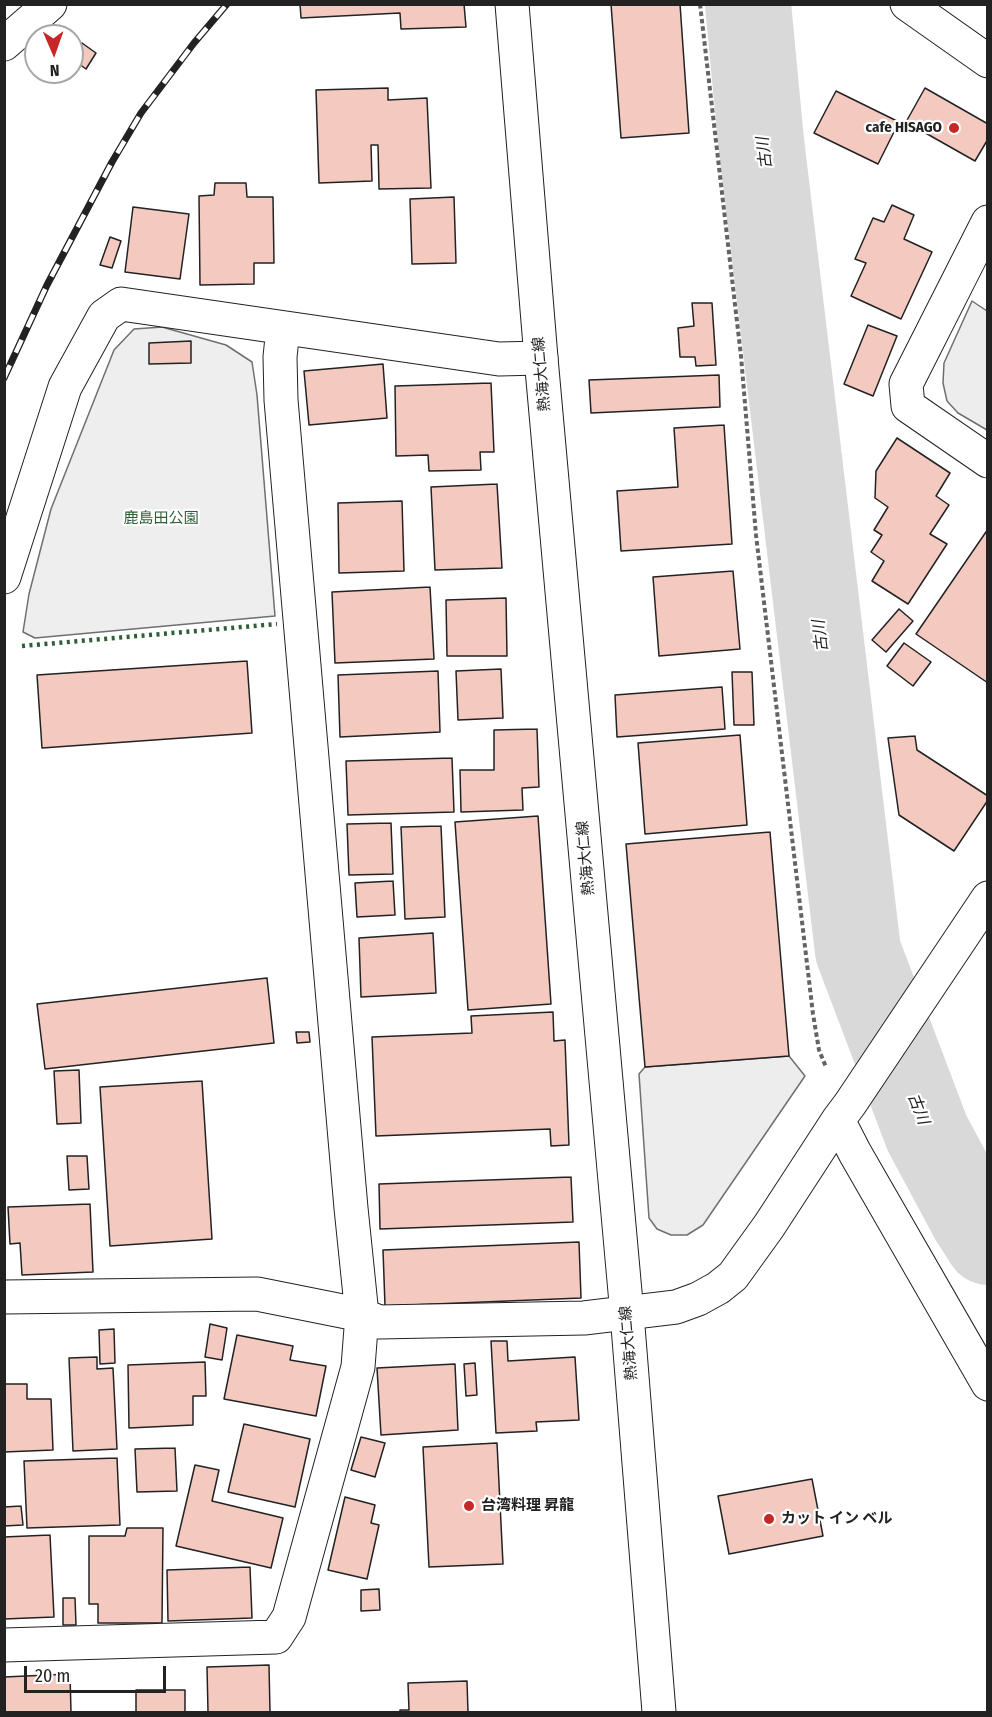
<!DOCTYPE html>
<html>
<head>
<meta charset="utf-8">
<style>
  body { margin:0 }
  #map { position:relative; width:992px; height:1717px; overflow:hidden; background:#fff; font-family:"Fira Sans Condensed",sans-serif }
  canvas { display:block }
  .frame { position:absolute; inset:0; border:6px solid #222; pointer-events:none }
  .north { position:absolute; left:24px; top:24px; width:60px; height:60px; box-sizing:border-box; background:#fff; border:2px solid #a7a7a7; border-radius:50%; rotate:178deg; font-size:16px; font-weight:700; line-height:24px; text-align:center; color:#222 }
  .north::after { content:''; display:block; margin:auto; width:21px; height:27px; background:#c62828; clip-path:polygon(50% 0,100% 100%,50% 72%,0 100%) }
  .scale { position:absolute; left:24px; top:1666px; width:142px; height:27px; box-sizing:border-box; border:3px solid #222; border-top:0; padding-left:8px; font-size:18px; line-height:21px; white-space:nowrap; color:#222; -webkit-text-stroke:4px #fff; paint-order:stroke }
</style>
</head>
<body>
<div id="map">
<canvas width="992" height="1717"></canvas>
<div class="frame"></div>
<div class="north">N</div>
<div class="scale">20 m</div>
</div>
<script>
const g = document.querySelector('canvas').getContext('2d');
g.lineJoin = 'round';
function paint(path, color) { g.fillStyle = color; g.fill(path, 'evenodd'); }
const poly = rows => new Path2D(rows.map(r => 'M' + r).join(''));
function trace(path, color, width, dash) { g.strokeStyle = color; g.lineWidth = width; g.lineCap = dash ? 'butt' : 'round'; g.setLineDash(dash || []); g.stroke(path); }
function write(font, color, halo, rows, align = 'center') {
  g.font = font + ' "Fira Sans Condensed","Noto Sans JP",sans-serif'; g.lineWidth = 4.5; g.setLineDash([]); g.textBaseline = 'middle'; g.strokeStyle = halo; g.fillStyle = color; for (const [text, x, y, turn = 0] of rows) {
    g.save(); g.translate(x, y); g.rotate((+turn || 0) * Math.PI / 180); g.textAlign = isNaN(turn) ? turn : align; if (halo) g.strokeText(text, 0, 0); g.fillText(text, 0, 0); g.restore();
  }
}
const green = poly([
  [162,327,226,345,252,362,257,395,275,616,35,638,23,632,29,594,51,509,114,350,134,329,162,327]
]);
const parking = poly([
  [972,301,987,311,987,430,958,413,947,401,943,383,944,363,972,301],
  [789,1056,805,1076,703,1225,687,1235,671,1235,657,1229,649,1218,639,1074,645,1067,789,1056]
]);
const river = poly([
  [748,4,761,141,858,951,927,1133,972,1217,988,1242]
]);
const building = poly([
  [300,4,464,4,466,27,401,29,400,13,301,18,300,4],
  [611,4,680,4,689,133,621,138,611,4],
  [82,43,96,53,86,69,72,59,82,43],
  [388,88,388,100,427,98,431,188,379,189,378,145,371,145,372,181,319,183,316,90,388,88],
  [925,88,988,124,988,139,975,161,906,122,925,88],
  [836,91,899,122,878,164,814,133,836,91],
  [215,183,246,183,247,197,273,197,274,263,254,263,254,284,200,285,199,196,214,195,215,183],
  [454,197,456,263,412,264,410,199,454,197],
  [892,205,914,215,904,239,932,252,901,319,851,296,866,263,855,259,873,218,884,222,892,205],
  [133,207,189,214,180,279,125,272,133,207],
  [110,237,121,241,112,268,100,265,110,237],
  [692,303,712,303,716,365,696,366,695,357,680,357,678,328,694,326,692,303],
  [868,325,897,336,873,396,844,384,868,325],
  [191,341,191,363,149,364,149,343,191,341],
  [383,364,387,418,309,425,304,371,383,364],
  [719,375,720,407,591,413,589,380,719,375],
  [491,383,494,452,480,452,481,470,429,471,428,455,396,456,395,386,491,383],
  [724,425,732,544,621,551,617,491,678,487,674,428,724,425],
  [897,438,950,473,936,496,949,505,930,534,947,544,908,604,872,581,884,561,871,552,882,535,874,530,888,507,875,498,876,471,897,438],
  [497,484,502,568,435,570,431,487,497,484],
  [402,501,404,571,339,573,338,503,402,501],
  [988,529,988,683,916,634,988,529],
  [733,571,740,649,659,656,653,577,733,571],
  [430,587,434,659,335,663,332,592,430,587],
  [506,598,507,656,447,656,446,600,506,598],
  [899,609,913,621,886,652,872,640,899,609],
  [904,643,931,662,913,686,887,666,904,643],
  [247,661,252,733,42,748,37,675,247,661],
  [501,669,503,718,458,720,456,671,501,669],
  [438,671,440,732,340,737,338,675,438,671],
  [732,672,752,672,754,725,734,725,732,672],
  [722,687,725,729,617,737,615,695,722,687],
  [537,729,539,787,522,788,523,810,461,812,460,770,494,770,494,730,537,729],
  [740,735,747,825,645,834,638,743,740,735],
  [915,736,917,750,988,796,988,800,954,851,899,815,888,738,915,736],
  [452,758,454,812,348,815,346,761,452,758],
  [538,816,551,1004,468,1010,455,822,538,816],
  [391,823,393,874,349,875,347,824,391,823],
  [441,826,445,917,405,919,401,827,441,826],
  [770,832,789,1056,645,1067,626,844,770,832],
  [393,881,395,915,357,917,355,883,393,881],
  [433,933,436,993,361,997,359,938,433,933],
  [267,978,274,1043,45,1069,37,1004,267,978],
  [553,1012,554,1041,565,1040,569,1145,551,1146,550,1129,376,1136,372,1037,472,1033,471,1016,553,1012],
  [296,1032,309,1032,310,1042,297,1043,296,1032],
  [79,1070,81,1123,57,1124,54,1071,79,1070],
  [202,1081,212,1239,110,1246,100,1087,202,1081],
  [67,1156,87,1156,89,1189,69,1190,67,1156],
  [571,1177,573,1222,380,1229,379,1184,571,1177],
  [90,1204,93,1272,22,1275,20,1243,10,1244,8,1207,90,1204],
  [579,1242,581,1298,385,1306,383,1250,579,1242],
  [210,1324,227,1328,222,1360,205,1357,210,1324],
  [114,1329,115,1363,100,1364,99,1330,114,1329],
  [237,1335,293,1346,290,1360,326,1366,316,1416,224,1399,237,1335],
  [491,1341,507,1341,508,1361,575,1357,579,1420,536,1422,537,1431,496,1433,491,1341],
  [97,1357,97,1369,113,1368,117,1449,73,1451,69,1358,97,1357],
  [205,1362,206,1396,193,1396,193,1425,129,1428,128,1365,205,1362],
  [475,1363,477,1395,466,1396,464,1364,475,1363],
  [455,1364,458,1430,381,1435,377,1368,455,1364],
  [4,1384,27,1384,27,1399,51,1399,53,1450,4,1452,4,1384],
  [244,1424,310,1439,295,1507,228,1492,244,1424],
  [361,1437,385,1443,375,1477,351,1470,361,1437],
  [497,1443,503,1564,429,1567,423,1447,497,1443],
  [175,1448,177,1491,137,1492,135,1449,175,1448],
  [117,1458,120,1525,27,1528,24,1461,117,1458],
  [195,1465,219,1470,212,1501,283,1518,271,1568,176,1546,195,1465],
  [812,1479,823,1536,729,1554,718,1496,812,1479],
  [345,1497,375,1505,371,1523,379,1525,367,1579,328,1570,345,1497],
  [21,1506,23,1525,4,1526,4,1507,21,1506],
  [127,1528,163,1528,162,1623,98,1623,98,1604,89,1604,89,1536,125,1536,127,1528],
  [50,1535,54,1617,4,1619,4,1537,50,1535],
  [250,1567,252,1618,168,1621,167,1570,250,1567],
  [379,1589,380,1610,361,1611,361,1590,379,1589],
  [63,1598,75,1598,76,1625,63,1625,63,1598],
  [269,1665,270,1712,208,1712,207,1667,269,1665],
  [70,1674,71,1712,4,1712,4,1677,70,1674],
  [467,1681,468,1712,400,1712,400,1710,409,1710,408,1683,467,1681],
  [136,1690,185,1690,185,1712,136,1712,136,1690]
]);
const path = poly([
  [700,4,741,356,756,535,813,1014,819,1050,826,1067]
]);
const minor = poly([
  [907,4,988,61],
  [4,44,50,4],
  [988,222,906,384,908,406,988,461],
  [4,577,65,387,104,316,121,304,499,359,541,358],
  [838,1120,855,1153,988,1384],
  [4,1297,257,1294,362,1315,351,1208,281,400,280,357,283,328],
  [4,1645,276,1637,289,1617,358,1367,362,1315,379,1322,584,1318,676,1307,698,1299,718,1288,733,1276,769,1226,838,1120,850,1104,988,898]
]);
const major = poly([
  [512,4,541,358,627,1314,659,1712]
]);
const rail = poly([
  [4,378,47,285,112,162,141,113,194,43,227,4]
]);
const hedge = poly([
  [22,646,277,624]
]);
const markers = [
  [954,128,6,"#c62828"],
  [469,1506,6,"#c62828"],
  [769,1519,6,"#c62828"]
];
const poiNames = [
  ["cafe HISAGO",942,128,"right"],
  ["台湾料理 昇龍",481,1506],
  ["カット イン ベル",781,1519]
];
const streetNames = [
  ["熱海大仁線",542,374,-95],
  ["熱海大仁線",586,858,-95],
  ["熱海大仁線",629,1343,-95]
];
const parkNames = [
  ["鹿島田公園",161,519]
];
const waterNames = [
  ["古川",765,153,-97],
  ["古川",821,636,-97],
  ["古川",918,1109,69]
];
paint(green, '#eee');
trace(green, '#6f6f6f', 1.5);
paint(parking, '#ededed');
trace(parking, '#6f6f6f', 1.5);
trace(river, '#d9d9d9', 86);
paint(building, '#f3c9c0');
trace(building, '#222', 1.5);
trace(minor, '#222', 35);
trace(major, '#222', 35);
trace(path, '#646464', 4, [4.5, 3]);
trace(minor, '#fff', 33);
trace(major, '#fff', 33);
trace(rail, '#222', 7);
trace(rail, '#fff', 4.5, [14]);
trace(hedge, '#2f5e38', 4.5, [3, 4.5]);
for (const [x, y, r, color] of markers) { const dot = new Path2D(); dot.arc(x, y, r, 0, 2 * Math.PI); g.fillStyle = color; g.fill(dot); trace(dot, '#fff', 2); }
write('bold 15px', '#222', '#fff', poiNames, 'left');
write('15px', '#222', '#fff', streetNames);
write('15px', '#2f5e38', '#fff', parkNames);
write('italic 16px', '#222', '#fff', waterNames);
</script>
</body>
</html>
